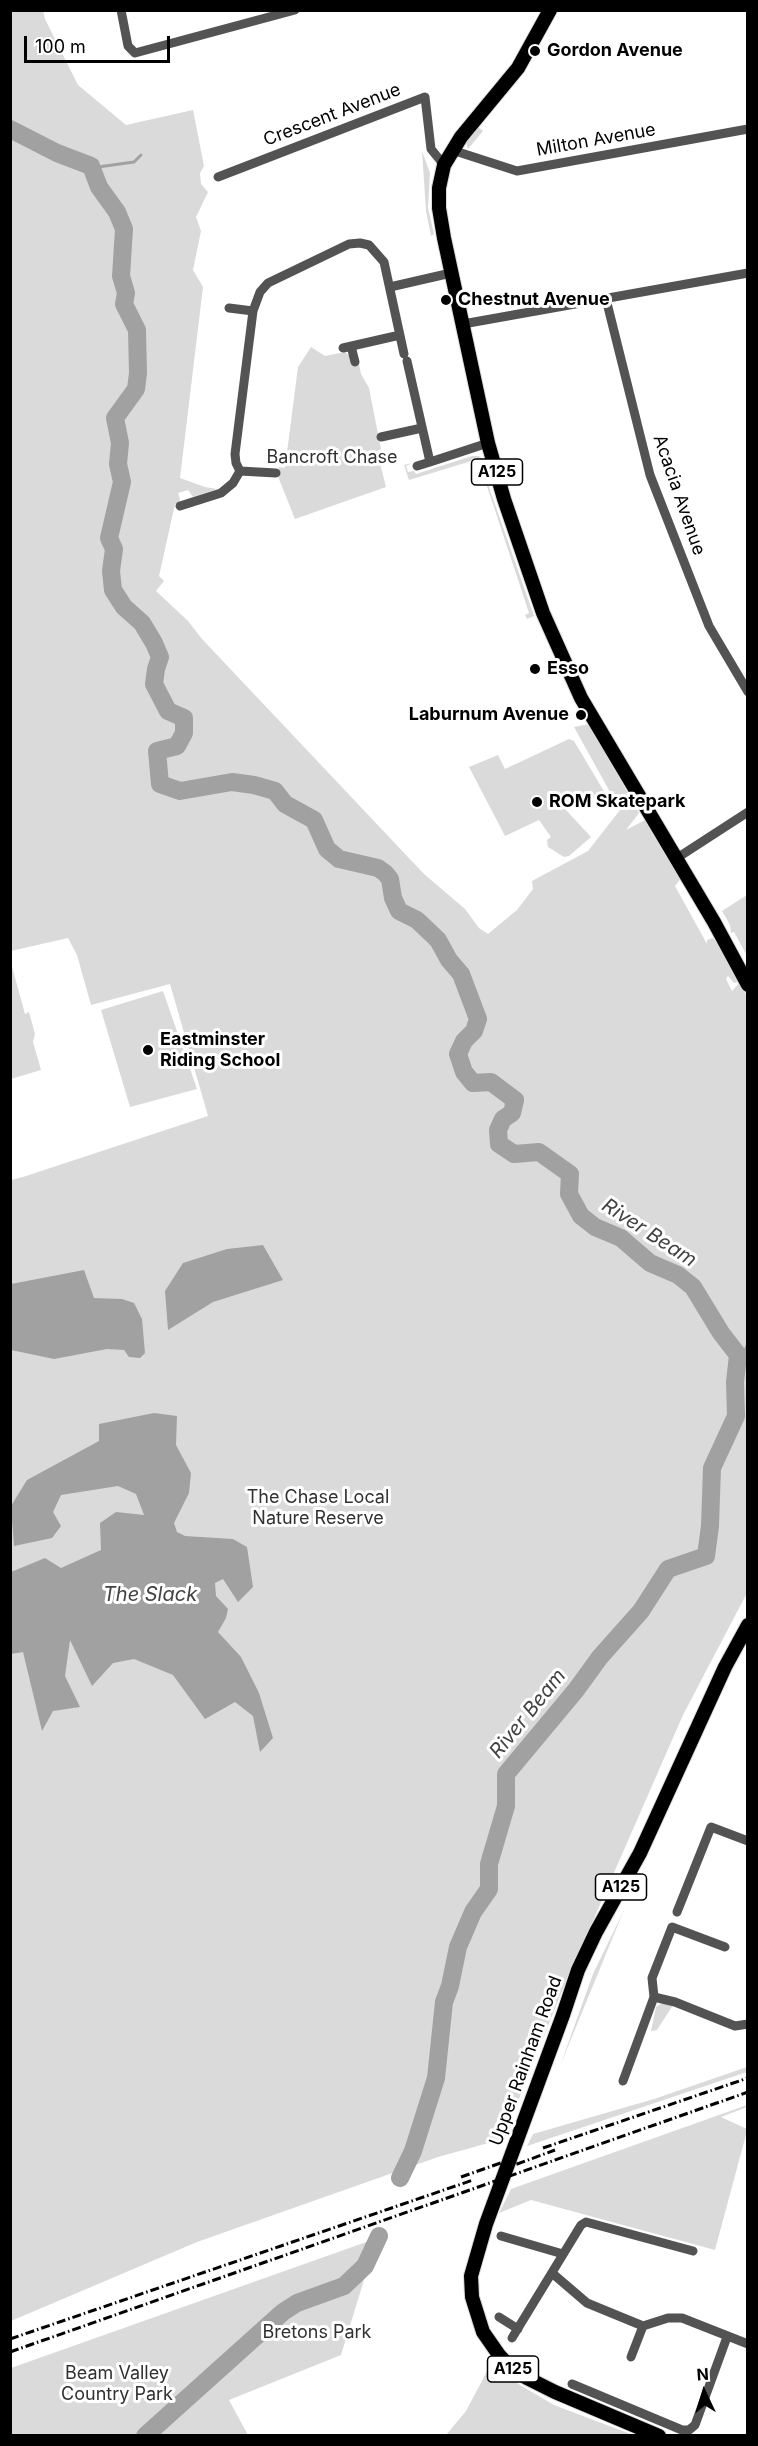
<!DOCTYPE html>
<html>
<head>
<meta charset="utf-8">
<style>
  body { margin:0 }
  #map { position:relative; width:758px; height:2446px; overflow:hidden; background:#fff; font-family:Inter,sans-serif }
  canvas { display:block }
  .frame { position:absolute; inset:0; border:12px solid #000; pointer-events:none }
  .north { position:absolute; left:674px; top:2362px; width:60px; height:60px; -webkit-text-stroke:4px #fff; paint-order:stroke; rotate:356deg; font-size:16px; font-weight:700; line-height:24px; text-align:center; color:#000 }
  .north::after { content:''; display:block; margin:auto; width:21px; height:27px; background:#000; clip-path:polygon(50% 0,100% 100%,50% 72%,0 100%) }
  .scale { position:absolute; left:24px; top:36px; width:146px; height:27px; box-sizing:border-box; border:3px solid #000; border-top:0; padding-left:8px; font-size:18px; line-height:21px; white-space:nowrap; color:#000; -webkit-text-stroke:4px #fff; paint-order:stroke }
</style>
</head>
<body>
<div id="map">
<canvas width="758" height="2446"></canvas>
<div class="frame"></div>
<div class="north">N</div>
<div class="scale">100 m</div>
</div>
<script>
const g = document.querySelector('canvas').getContext('2d');
g.lineJoin = 'round';
function paint(path, color) { g.fillStyle = color; g.fill(path, 'evenodd'); }
const poly = rows => new Path2D(rows.map(r => 'M' + r).join(''));
function trace(path, color, width, dash) { g.strokeStyle = color; g.lineWidth = width; g.lineCap = dash ? 'butt' : 'round'; g.setLineDash(dash || []); g.stroke(path); }
function write(font, color, halo, rows, align = 'center') {
  g.font = font + ' Inter,sans-serif'; g.lineWidth = 6; g.setLineDash([]); g.textBaseline = 'middle'; g.strokeStyle = halo; g.fillStyle = color; for (const [text, x, y, turn = 0] of rows) {
    g.save(); g.translate(x, y); g.rotate((+turn || 0) * Math.PI / 180); g.textAlign = isNaN(turn) ? turn : align; if (halo) g.strokeText(text, 0, 0); g.fillText(text, 0, 0); g.restore();
  }
}
const green = poly([
  [43,10,45,19,78,85,126,125,193,110,204,166,200,173,201,184,208,192,196,217,201,231,193,270,203,287,180,478,205,487,217,489,193,497,188,490,178,493,180,499,179,503,175,504,159,576,164,581,156,591,188,621,202,639,424,874,465,909,479,928,488,934,517,910,533,889,532,881,588,851,620,810,574,727,589,724,639,813,626,830,649,818,652,834,682,877,675,886,707,944,707,940,713,938,733,966,738,982,734,983,728,976,726,979,732,991,740,982,747,997,748,1591,683,1715,560,1996,503,2139,438,2157,197,2242,11,2321,11,1180,23,1177,208,1116,170,984,91,1005,77,955,68,938,11,951,10,11],
  [476,125,483,131,468,149,466,142],
  [422,151,430,173,428,208,434,234,431,236,426,211],
  [311,347,325,356,345,352,359,364,361,374,369,388,381,449,377,451,386,487,295,519,277,474,279,467,285,468,298,367],
  [472,456,479,456,484,461,489,487,534,616,527,619,525,615,529,613,478,459,409,480,404,465,412,463,406,466,408,472,414,471,416,474],
  [569,739,574,741,605,793,566,810,591,837,569,856,564,857,548,847,547,840,551,837,539,820,505,836,469,767,498,755,505,769],
  [747,895,747,956,734,932,731,933,730,925,722,911],
  [11,963,25,1014,29,1012,35,1034,33,1042,41,1070,11,1079],
  [163,991,197,1089,130,1107,101,1010],
  [624,1910,560,2066,593,1974],
  [662,2003,673,2005,657,2030,651,2031,656,2007],
  [747,2067,747,2072,527,2146,533,2134,654,2099],
  [747,2105,747,2107,721,2117,747,2129,747,2131,715,2250,531,2200,499,2213,511,2189],
  [372,2240,361,2267,347,2281,328,2291,283,2307,138,2435,11,2435,11,2368],
  [364,2280,341,2355,229,2400,248,2435,151,2435,296,2312],
  [492,2362,520,2385,554,2405,633,2435,446,2435,466,2411]
]);
const water = poly([
  [263,1245,283,1280,213,1302,168,1330,165,1291,183,1263,227,1249],
  [84,1270,94,1298,122,1299,134,1303,142,1319,145,1353,140,1358,129,1357,124,1350,107,1349,54,1359,11,1350,11,1284],
  [154,1413,177,1416,176,1445,191,1473,189,1493,174,1523,177,1532,185,1536,233,1539,247,1547,253,1587,238,1602,223,1579,215,1583,216,1596,228,1609,226,1618,218,1632,241,1657,259,1693,273,1738,260,1752,253,1716,235,1702,205,1719,173,1675,134,1659,113,1663,92,1686,70,1640,65,1676,80,1707,53,1711,42,1731,23,1652,11,1654,11,1572,45,1558,61,1568,101,1550,100,1523,116,1512,144,1515,136,1494,118,1486,61,1495,53,1512,61,1526,52,1538,14,1546,11,1506,27,1480,99,1441,99,1424]
]);
const stream = poly([
  [91,168,134,162,141,155],
  [736,1376,748,1343]
]);
const river = poly([
  [10,129,57,153,91,166,99,187,117,212,124,229,121,276,126,293,124,304,137,330,138,373,136,389,115,418,120,443,118,464,122,482,109,538,114,549,111,571,113,590,124,607,142,623,154,643,160,657,156,669,154,684,168,711,184,718,184,733,177,746,157,751,160,784,180,791,232,782,254,785,275,791,285,804,314,820,327,849,339,859,378,868,385,873,390,879,393,898,399,911,417,920,438,940,449,960,461,974,478,1019,474,1031,464,1041,458,1054,464,1072,473,1083,491,1082,515,1100,512,1113,503,1119,498,1130,499,1144,514,1154,539,1152,570,1174,569,1194,581,1216,595,1227,621,1238,650,1263,678,1275,693,1287,721,1333,738,1355,735,1382,736,1416,712,1468,710,1526,706,1556,668,1569,641,1611,600,1657,576,1690,506,1774,506,1806,489,1864,489,1889,473,1912,458,1947,450,1986,444,2002,436,2078,413,2151,400,2178],
  [145,2436,283,2312,297,2303,344,2286,365,2266,379,2236]
]);
const street = poly([
  [121,10,128,46,135,53,295,10],
  [452,150,517,171,748,129],
  [218,177,425,97,431,149,444,165],
  [390,287,451,273],
  [606,299,650,475,709,626,748,692],
  [229,308,253,311],
  [463,324,748,273],
  [351,346,355,362],
  [343,348,400,335],
  [407,361,430,462,488,443],
  [381,437,422,428],
  [417,466,430,462],
  [240,471,276,473],
  [180,506,221,493,233,483,240,471,236,463,235,454,253,311,260,292,268,283,349,244,360,243,369,245,384,262,404,354],
  [677,858,748,812],
  [677,1912,711,1827,748,1841],
  [654,1997,652,1978,672,1927,725,1947],
  [623,2081,654,1997,675,2002,735,2026,748,2024],
  [501,2236,563,2254],
  [552,2273,587,2303,643,2326,668,2318,682,2318,748,2344],
  [499,2317,518,2329],
  [512,2338,581,2225,586,2222,693,2251],
  [631,2357,643,2326],
  [572,2384,682,2430,689,2430,695,2425,727,2337]
]);
const primary = poly([
  [550,10,518,68,461,137,444,165,439,188,439,208,444,238,488,443,504,499,543,613,581,698,714,922,748,985],
  [659,2436,555,2392,527,2378,511,2368,499,2355,483,2332,472,2297,471,2276,486,2224,563,2015,578,1970,596,1932,640,1853,725,1667,748,1625]
]);
const rail = poly([
  [543,2148,748,2078],
  [501,2170,555,2150],
  [461,2177,509,2160],
  [10,2339,473,2180],
  [10,2352,748,2092]
]);
const markers = [
  [535,51,6,"#000"],
  [446,300,6,"#000"],
  [535,669,6,"#000"],
  [581,715,6,"#000"],
  [537,802,6,"#000"],
  [148,1050,6,"#000"]
];
const shields = [
  [497,472,51],
  [621,1887,51],
  [513,2369,51]
];
const shieldNames = [
  ["A125",497,472],
  ["A125",621,1887],
  ["A125",513,2369]
];
const poiNames = [
  ["Gordon Avenue",547,51],
  ["Chestnut Avenue",458,300],
  ["Esso",547,669],
  ["Laburnum Avenue",569,715,"right"],
  ["ROM Skatepark",549,802],
  ["Eastminster",160,1040],
  ["Riding School",160,1061]
];
const streetNames = [
  ["Crescent Avenue",332,115,-21],
  ["Milton Avenue",596,140,-10],
  ["Acacia Avenue",679,495,71],
  ["Upper Rainham Road",526,2061,-70]
];
const parkNames = [
  ["Bancroft Chase",332,458],
  ["The Chase Local",318,1498],
  ["Nature Reserve",318,1519],
  ["Bretons Park",317,2333],
  ["Beam Valley",117,2374],
  ["Country Park",117,2395]
];
const waterNames = [
  ["River Beam",649,1233,33],
  ["The Slack",150,1595],
  ["River Beam",528,1714,-51]
];
paint(green, '#dadada');
paint(water, '#a1a1a1');
trace(stream, '#a1a1a1', 3);
trace(river, '#a1a1a1', 18);
trace(primary, '#dbdbdb', 16);
trace(street, '#535353', 9);
trace(primary, '#000', 14);
trace(rail, '#000', 3, [9, 3, 1.5, 3]);
for (const [x, y, r, color] of markers) { const dot = new Path2D(); dot.arc(x, y, r, 0, 2 * Math.PI); g.fillStyle = color; g.fill(dot); trace(dot, '#fff', 2); }
for (const [x, y, w] of shields) { const box = new Path2D(); box.roundRect(x - w / 2, y - 13, w, 26, 4.5); g.fillStyle = '#fff'; g.fill(box); trace(box, '#000', 1.5); }
write('bold 16px', '#000', null, shieldNames);
write('bold 18px', '#000', '#fff', poiNames, 'left');
write('18px', '#000', '#fff', streetNames);
write('18px', '#313131', '#fff', parkNames);
write('italic 20px', '#424242', '#fff', waterNames);
</script>
</body>
</html>
